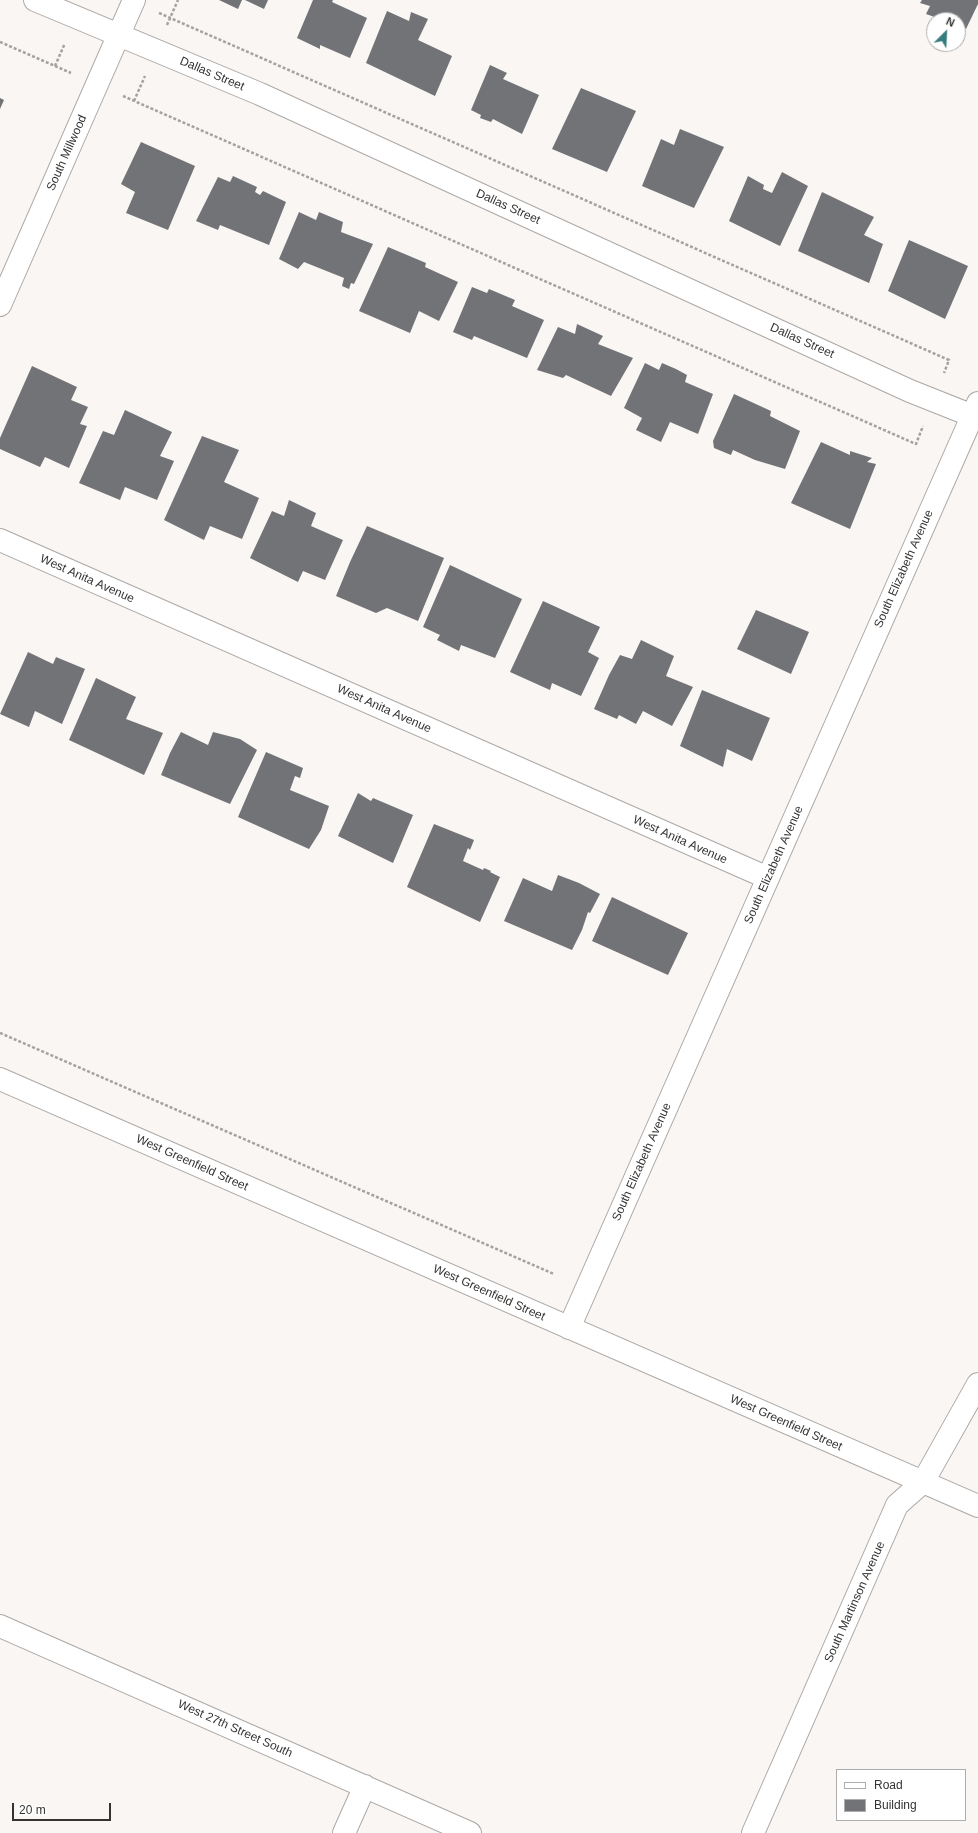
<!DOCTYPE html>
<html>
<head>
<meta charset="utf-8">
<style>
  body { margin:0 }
  #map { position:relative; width:978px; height:1833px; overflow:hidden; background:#faf6f3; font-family:Arial,sans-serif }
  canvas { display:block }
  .legend { position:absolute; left:836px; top:1769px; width:130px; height:52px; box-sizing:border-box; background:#fff; border:1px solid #aeadad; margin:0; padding:5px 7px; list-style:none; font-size:12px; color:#343331 }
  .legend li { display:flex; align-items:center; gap:8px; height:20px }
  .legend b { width:20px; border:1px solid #aeadad }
  .north { position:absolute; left:926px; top:12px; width:40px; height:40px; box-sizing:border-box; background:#fff; border:1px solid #aeadad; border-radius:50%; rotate:24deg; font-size:11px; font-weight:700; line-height:16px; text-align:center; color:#343331 }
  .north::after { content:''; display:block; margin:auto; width:14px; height:18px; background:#347d7c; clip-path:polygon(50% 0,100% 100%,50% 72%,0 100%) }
  .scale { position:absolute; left:12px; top:1803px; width:99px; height:18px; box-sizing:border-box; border:2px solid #343331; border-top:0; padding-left:5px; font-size:12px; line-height:14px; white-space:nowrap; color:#343331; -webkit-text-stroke:3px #fff; paint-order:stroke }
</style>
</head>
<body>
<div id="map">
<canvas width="978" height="1833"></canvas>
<ul class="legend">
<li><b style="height:5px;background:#fff"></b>Road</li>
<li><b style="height:11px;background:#727377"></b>Building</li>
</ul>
<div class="north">N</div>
<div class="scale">20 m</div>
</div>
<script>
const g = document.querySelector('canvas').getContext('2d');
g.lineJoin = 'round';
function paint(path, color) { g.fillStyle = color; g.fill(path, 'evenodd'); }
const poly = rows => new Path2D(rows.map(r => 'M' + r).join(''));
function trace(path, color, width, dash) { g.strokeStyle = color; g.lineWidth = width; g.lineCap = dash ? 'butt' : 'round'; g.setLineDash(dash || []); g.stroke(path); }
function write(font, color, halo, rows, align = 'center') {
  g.font = font + ' Arial,sans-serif'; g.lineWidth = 4; g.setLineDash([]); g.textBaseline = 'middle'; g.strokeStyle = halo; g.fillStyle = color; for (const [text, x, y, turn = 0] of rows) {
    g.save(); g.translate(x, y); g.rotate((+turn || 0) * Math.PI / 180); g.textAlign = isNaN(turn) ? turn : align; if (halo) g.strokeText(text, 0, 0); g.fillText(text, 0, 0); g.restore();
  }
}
const building = poly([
  [219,0,242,0,238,9],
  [245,0,268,0,264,9],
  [313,0,333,0,332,2,367,18,350,58,320,45,320,49,297,38],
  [922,0,978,0,978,4,966,29,958,26,958,20,943,20,926,14,930,6,920,3],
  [387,11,409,21,411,12,428,19,418,40,452,56,435,96,366,63],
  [490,65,507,73,503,79,539,95,522,134,493,119,491,122,480,118,481,115,471,110],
  [581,88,636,111,607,172,552,149],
  [0,98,4,100,0,109],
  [680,129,724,147,694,208,642,186,661,139,674,145],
  [141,142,195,166,168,230,126,213,135,192,121,184],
  [782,172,808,186,780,246,729,221,748,176,764,185,763,189,772,193],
  [233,176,257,187,255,192,260,195,263,191,286,202,269,245,220,225,218,230,196,221,218,177,230,182],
  [822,192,874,217,864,235,883,244,869,283,798,251],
  [299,212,316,220,319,212,343,222,341,232,373,244,354,284,351,283,349,289,342,286,344,278,304,262,298,269,279,259],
  [909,240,968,266,945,319,888,291],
  [388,247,426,263,425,267,458,282,439,321,419,311,410,333,359,311],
  [472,287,487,293,489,289,515,300,512,306,544,320,527,358,474,336,472,340,453,332],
  [577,324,603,336,598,344,633,358,611,396,566,375,563,378,537,370,558,327,575,334],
  [645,363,659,370,662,363,676,369,687,375,685,382,713,394,698,434,670,422,661,442,636,430,642,418,624,408],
  [32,366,77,387,71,400,88,407,80,424,87,426,69,468,45,457,40,467,0,449,0,438],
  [734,394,771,411,770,416,800,431,785,469,755,460,733,450,731,455,714,448,713,441],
  [125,410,172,432,160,456,174,461,157,500,125,487,120,500,79,483,103,431,114,435],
  [202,436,239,450,224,482,259,498,242,539,210,526,204,540,164,520],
  [821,442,850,455,850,451,872,458,867,462,876,464,850,529,791,503],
  [289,500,316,513,311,526,343,540,325,580,303,571,298,582,250,558,272,511,284,516],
  [367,526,444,558,418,621,387,608,376,613,336,596,350,562],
  [450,565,522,599,495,658,461,645,459,651,437,640,440,635,423,627],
  [543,601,600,627,588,652,599,658,581,696,552,683,550,690,510,672],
  [756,610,809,632,791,674,737,649],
  [641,640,674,656,666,676,693,687,672,726,643,711,636,724,619,715,617,719,594,709,609,675,620,655,632,659],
  [28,652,53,664,56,657,85,669,62,724,35,711,29,727,0,714],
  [96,678,136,697,126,719,163,733,144,775,69,740],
  [702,690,770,718,752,761,727,749,723,767,680,746],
  [181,732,208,745,213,732,240,739,257,750,230,804,161,775,170,753],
  [266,752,303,768,300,778,295,776,290,790,329,806,321,830,309,849,238,817],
  [358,793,371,801,373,798,413,815,393,863,338,836],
  [434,824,474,840,470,850,468,848,463,861,483,870,484,868,491,871,490,872,500,877,480,922,407,887],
  [558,875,579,883,600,894,590,913,588,912,582,930,572,950,504,921,523,878,552,891],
  [612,897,688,933,668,975,592,941]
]);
const path = poly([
  [159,13,949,360,944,373],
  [167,25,178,0],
  [0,42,71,73],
  [55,66,65,43],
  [123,96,916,444,923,426],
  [134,101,145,76],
  [0,1033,554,1274]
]);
const minor = poly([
  [35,0,260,94,910,391,978,418],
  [0,305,134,0],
  [0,540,768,878],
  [0,1079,978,1506],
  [569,1328,978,403],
  [0,1626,470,1833],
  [344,1833,365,1786],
  [753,1833,897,1505,923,1482,978,1384]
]);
const streetNames = [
  ["Dallas Street",212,74,23],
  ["South Millwood",67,153,-66],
  ["Dallas Street",508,207,24],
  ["Dallas Street",802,341,24],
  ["South Elizabeth Avenue",904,569,-66],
  ["West Anita Avenue",87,579,24],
  ["West Anita Avenue",384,709,24],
  ["West Anita Avenue",680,840,24],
  ["South Elizabeth Avenue",774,865,-66],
  ["South Elizabeth Avenue",642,1162,-66],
  ["West Greenfield Street",192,1163,24],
  ["West Greenfield Street",489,1293,24],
  ["West Greenfield Street",786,1423,24],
  ["South Martinson Avenue",855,1602,-66],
  ["West 27th Street South",235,1729,24]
];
paint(building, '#727377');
trace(minor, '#aca8a5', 24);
trace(path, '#a4a19f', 2.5, [3, 2]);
trace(minor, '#fff', 22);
write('12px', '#343331', '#fff', streetNames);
</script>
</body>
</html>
